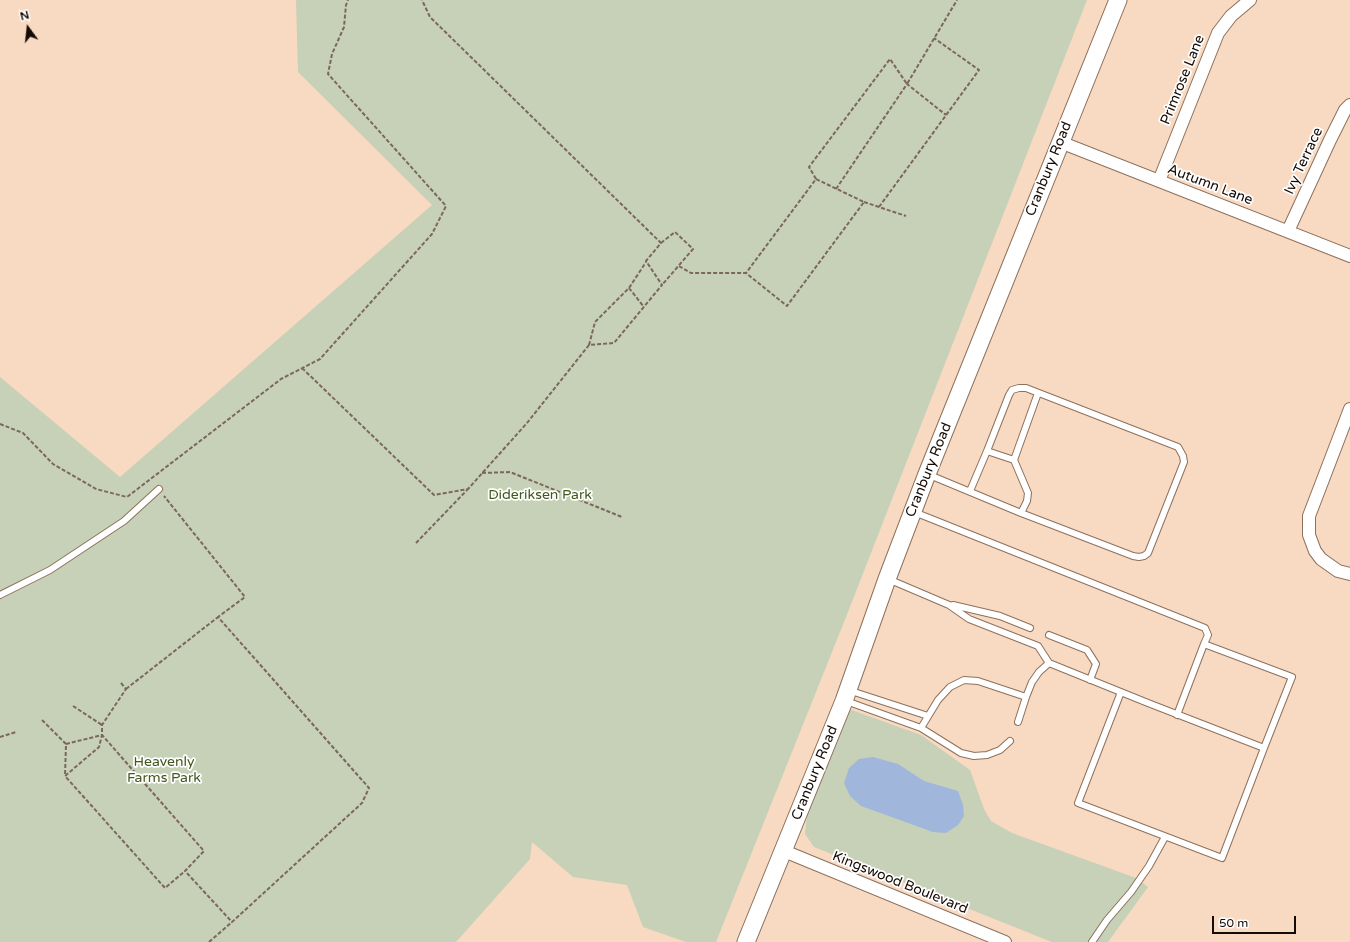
<!DOCTYPE html>
<html>
<head>
<meta charset="utf-8">
<style>
  body { margin:0 }
  #map { position:relative; width:1350px; height:942px; overflow:hidden; background:#f8d9c1; font-family:"Varela Round",sans-serif }
  canvas { display:block }
  .north { position:absolute; left:8px; top:8px; width:40px; height:40px; -webkit-text-stroke:3px #fff; paint-order:stroke; rotate:345deg; font-size:11px; font-weight:700; line-height:16px; text-align:center; color:#150a04 }
  .north::after { content:''; display:block; margin:auto; width:14px; height:18px; background:#150a04; clip-path:polygon(50% 0,100% 100%,50% 72%,0 100%) }
  .scale { position:absolute; left:1212px; top:916px; width:84px; height:18px; box-sizing:border-box; border:2px solid #150a04; border-top:0; padding-left:5px; font-size:12px; line-height:14px; white-space:nowrap; color:#150a04; -webkit-text-stroke:3px #fff; paint-order:stroke }
</style>
</head>
<body>
<div id="map">
<canvas width="1350" height="942"></canvas>
<div class="north">N</div>
<div class="scale">50 m</div>
</div>
<script>
const g = document.querySelector('canvas').getContext('2d');
g.lineJoin = 'round';
function paint(path, color) { g.fillStyle = color; g.fill(path, 'evenodd'); }
const poly = rows => new Path2D(rows.map(r => 'M' + r).join(''));
function trace(path, color, width, dash) { g.strokeStyle = color; g.lineWidth = width; g.lineCap = dash ? 'butt' : 'round'; g.setLineDash(dash || []); g.stroke(path); }
function write(font, color, halo, rows, align = 'center') {
  g.font = font + ' "Varela Round",sans-serif'; g.lineWidth = 3.5; g.setLineDash([]); g.textBaseline = 'middle'; g.strokeStyle = halo; g.fillStyle = color; for (const [text, x, y, turn = 0] of rows) {
    g.save(); g.translate(x, y); g.rotate((+turn || 0) * Math.PI / 180); g.textAlign = isNaN(turn) ? turn : align; if (halo) g.strokeText(text, 0, 0); g.fillText(text, 0, 0); g.restore();
  }
}
const green = poly([
  [296,0,1087,0,846,617,716,942,686,942,643,927,627,885,573,877,532,842,530,859,456,942,0,942,0,377,120,477,432,205,298,72],
  [849,709,921,735,970,770,984,809,991,821,1012,833,1136,878,1148,887,1108,942,1052,942,814,847,805,834,808,807]
]);
const water = poly([
  [873,757,898,764,924,781,958,791,963,805,964,816,958,825,946,833,933,832,861,806,850,796,844,783,849,768,859,759]
]);
const path = poly([
  [816,179,809,167,890,59,907,84,957,0],
  [836,189,907,84,946,115],
  [864,202,906,216],
  [879,207,979,70,934,38],
  [661,243,675,232,693,249,662,285],
  [679,266,691,273,746,273,787,306,864,202,816,179,746,273],
  [629,288,644,307],
  [589,345,595,322,629,288,646,262],
  [302,368,434,495,468,489,527,423,589,345,614,343,662,285,646,261,661,243,430,17,422,0],
  [0,424,23,433,53,464,96,489,127,497,281,379,320,359,432,234,446,206,328,74,332,54,344,27,346,5,348,0],
  [482,473,510,472,622,517],
  [416,543,468,489],
  [121,683,126,689,102,725,102,735,204,851,185,871,232,922,362,803,369,788,218,617,245,597,164,496],
  [126,689,218,617],
  [73,706,102,725],
  [42,720,66,744,65,776],
  [0,737,16,732],
  [66,744,102,735,99,747,65,776,165,888,185,871],
  [209,942,232,922]
]);
const service = poly([
  [987,451,1014,460,1038,393],
  [1014,460,1028,493,1027,501,1021,513],
  [927,474,1021,513,1133,556,1139,557,1144,556,1148,553,1184,462,1183,456,1178,447,1026,388,1019,388,1012,390,1009,395,987,451,970,491],
  [914,512,1205,628,1208,635,1204,644],
  [888,579,949,605,969,619,1038,646,1049,663],
  [0,595,50,570,124,521,159,489],
  [953,605,1000,616,1030,628],
  [1049,635,1087,650,1096,664,1090,680],
  [848,690,928,716],
  [1026,697,1032,682,1039,672,1049,663,1148,703,1264,748,1222,858,1078,803,1121,692],
  [846,701,921,728,961,753,974,756,987,755,1000,750,1010,741],
  [1177,715,1204,644,1292,677,1264,748],
  [921,728,938,700,950,687,964,680,978,681,1026,697,1018,722],
  [1092,942,1107,920,1131,892,1149,866,1165,837]
]);
const minor = poly([
  [1060,142,1350,256],
  [1159,181,1218,33,1231,16,1250,0],
  [1288,231,1330,140,1345,110,1350,105],
  [1350,409,1309,516,1309,535,1315,551,1321,559,1338,571,1350,574],
  [784,851,1005,942]
]);
const secondary = poly([
  [746,942,844,701,887,579,927,474,1118,0]
]);
const streetNames = [
  ["Primrose Lane",1183,80,-68],
  ["Ivy Terrace",1304,161,-65],
  ["Cranbury Road",1049,169,-68],
  ["Autumn Lane",1210,185,21],
  ["Cranbury Road",929,470,-68],
  ["Cranbury Road",815,773,-68],
  ["Kingswood Boulevard",900,883,22]
];
const parkNames = [
  ["Dideriksen Park",540,495],
  ["Heavenly",164,762],
  ["Farms Park",164,778]
];
paint(green, '#c6d1b8');
paint(water, '#a1b6db');
trace(service, '#8d715c', 8);
trace(minor, '#8d715c', 14);
trace(secondary, '#8d715c', 19);
trace(path, '#7c685a', 2, [4, 2]);
trace(service, '#fff', 6);
trace(minor, '#fff', 12);
trace(secondary, '#fff', 17);
write('14px', '#150a04', '#fff', streetNames);
write('14px', '#43581d', '#fff', parkNames);
</script>
</body>
</html>
